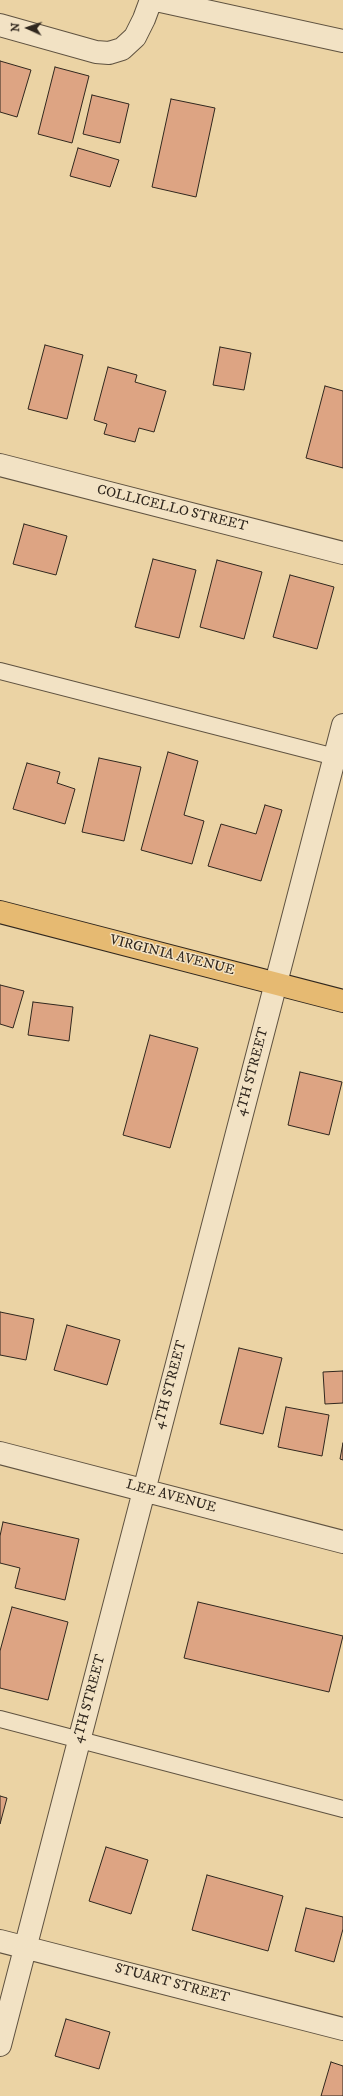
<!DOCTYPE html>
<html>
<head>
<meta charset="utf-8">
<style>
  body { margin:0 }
  #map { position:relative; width:343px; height:2096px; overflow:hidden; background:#ebd3a4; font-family:"IM FELL DW Pica",serif }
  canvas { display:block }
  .north { position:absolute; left:8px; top:8px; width:40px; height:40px; -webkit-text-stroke:3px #f2e2c4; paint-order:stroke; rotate:273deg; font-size:11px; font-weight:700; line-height:16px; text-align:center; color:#30271e }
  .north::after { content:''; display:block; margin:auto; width:14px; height:18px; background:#30271e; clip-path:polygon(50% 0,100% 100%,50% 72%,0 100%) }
</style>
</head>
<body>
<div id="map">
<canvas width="343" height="2096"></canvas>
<div class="north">N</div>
</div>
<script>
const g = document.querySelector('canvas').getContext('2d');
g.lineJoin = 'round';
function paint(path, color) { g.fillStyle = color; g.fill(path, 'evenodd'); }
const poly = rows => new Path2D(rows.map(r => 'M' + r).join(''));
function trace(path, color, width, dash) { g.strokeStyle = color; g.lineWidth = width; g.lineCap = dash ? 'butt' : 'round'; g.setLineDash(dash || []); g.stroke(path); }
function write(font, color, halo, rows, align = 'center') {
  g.font = font + ' "IM FELL DW Pica",serif'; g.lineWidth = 3; g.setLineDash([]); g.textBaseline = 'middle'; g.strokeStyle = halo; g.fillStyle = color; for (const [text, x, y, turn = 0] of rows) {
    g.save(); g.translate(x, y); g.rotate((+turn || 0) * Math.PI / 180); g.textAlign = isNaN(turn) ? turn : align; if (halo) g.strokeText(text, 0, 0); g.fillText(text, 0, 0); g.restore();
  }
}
const building = poly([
  [0,61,31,70,17,117,0,112,0,61],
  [55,67,89,76,72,143,38,134,55,67],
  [92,95,129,104,120,143,83,134,92,95],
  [171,99,215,108,196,197,152,187,171,99],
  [78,148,119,160,110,187,70,176,78,148],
  [45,345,83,355,67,419,28,409,45,345],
  [220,347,251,353,244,390,213,385,220,347],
  [108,367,137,375,135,382,166,391,154,432,139,428,135,442,104,434,107,424,94,420,108,367],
  [325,386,343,391,343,468,306,458,325,386],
  [24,524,67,536,56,575,13,564,24,524],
  [153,559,196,570,179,638,135,627,153,559],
  [217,560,262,572,244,639,200,627,217,560],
  [290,575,334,587,317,649,273,637,290,575],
  [168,752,198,761,184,815,204,821,192,864,141,850,168,752],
  [99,758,141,767,124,841,82,832,99,758],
  [27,763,60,772,57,783,75,789,65,824,13,809,27,763],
  [265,805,282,810,261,881,208,866,221,824,256,834,265,805],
  [0,985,24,991,13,1028,0,1024,0,985],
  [33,1002,73,1007,69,1041,28,1035,33,1002],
  [150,1035,198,1048,170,1148,123,1135,150,1035],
  [300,1072,342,1082,329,1135,288,1125,300,1072],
  [0,1312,34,1319,26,1360,0,1355,0,1312],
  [67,1325,120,1340,107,1385,54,1370,67,1325],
  [239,1348,282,1358,263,1434,220,1424,239,1348],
  [343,1371,343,1403,325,1404,323,1372,343,1371],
  [286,1407,329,1415,322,1456,278,1447,286,1407],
  [343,1443,343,1460,340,1459,343,1443],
  [3,1522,79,1539,65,1600,15,1588,20,1568,0,1563,0,1536,3,1522],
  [198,1602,343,1636,329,1692,184,1658,198,1602],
  [12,1607,68,1622,48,1700,0,1688,0,1651,12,1607],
  [0,1796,7,1798,0,1824,0,1796],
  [106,1847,148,1860,131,1914,89,1901,106,1847],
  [207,1875,283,1896,268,1951,192,1930,207,1875],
  [306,1908,343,1917,343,1929,334,1962,295,1951,306,1908],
  [66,2019,110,2032,99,2069,55,2056,66,2019],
  [331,2062,343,2066,343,2096,321,2096,331,2062]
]);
const lane = poly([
  [0,671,343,759],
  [0,1719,343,1809]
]);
const street = poly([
  [156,0,343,41],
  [0,25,96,52,109,53,122,49,135,37,144,19,151,0],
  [0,465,343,553],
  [0,1453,343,1542],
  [0,1941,343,2029],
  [0,2045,343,725]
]);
const primary = poly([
  [0,912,343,1001]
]);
const streetNames = [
  ["COLLICELLO STREET",172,509,14],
  ["VIRGINIA AVENUE",172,956,14],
  ["4TH STREET",253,1072,-75],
  ["4TH STREET",171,1385,-75],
  ["LEE AVENUE",171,1497,15],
  ["4TH STREET",90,1699,-75],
  ["STUART STREET",172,1984,15]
];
paint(building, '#dda483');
trace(building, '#30271e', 1);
trace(lane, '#5f5240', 18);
trace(street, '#5f5240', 24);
trace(primary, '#30271e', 24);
trace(lane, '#f2e2c4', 16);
trace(street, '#f2e2c4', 22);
trace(primary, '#e6ba72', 22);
write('14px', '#30271e', '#f2e2c4', streetNames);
</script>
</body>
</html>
